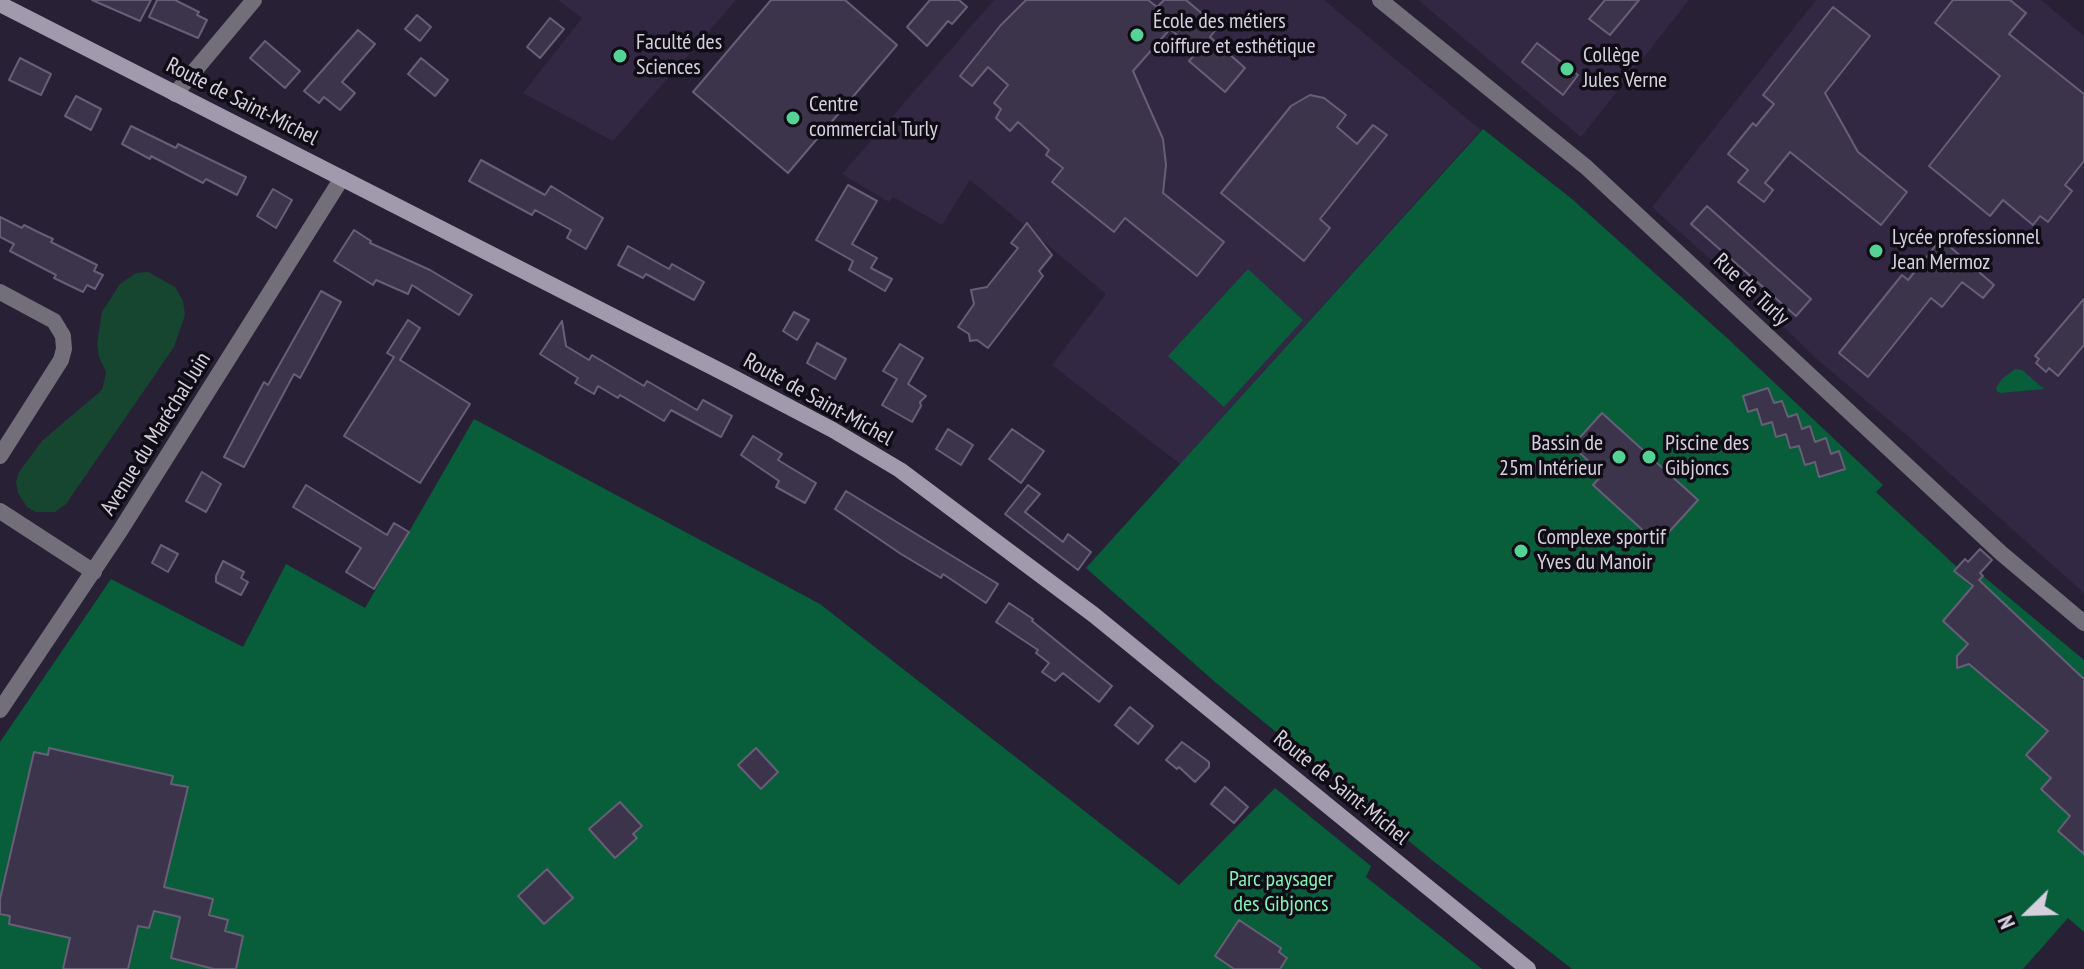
<!DOCTYPE html>
<html>
<head>
<meta charset="utf-8">
<style>
  body { margin:0 }
  #map { position:relative; width:2084px; height:969px; overflow:hidden; background:#282035; font-family:"PT Sans Narrow",sans-serif }
  canvas { display:block }
  .north { position:absolute; left:1988px; top:873px; width:80px; height:80px; -webkit-text-stroke:6px #0f0c15; paint-order:stroke; rotate:247deg; font-size:22px; font-weight:700; line-height:32px; text-align:center; color:#d5d0de }
  .north::after { content:''; display:block; margin:auto; width:28px; height:36px; background:#d5d0de; clip-path:polygon(50% 0,100% 100%,50% 72%,0 100%) }
</style>
</head>
<body>
<div id="map">
<canvas width="2084" height="969"></canvas>
<div class="north">N</div>
</div>
<script>
const g = document.querySelector('canvas').getContext('2d');
g.lineJoin = 'round';
function paint(path, color) { g.fillStyle = color; g.fill(path, 'evenodd'); }
const poly = rows => new Path2D(rows.map(r => 'M' + r).join(''));
function trace(path, color, width, dash) { g.strokeStyle = color; g.lineWidth = width; g.lineCap = dash ? 'butt' : 'round'; g.setLineDash(dash || []); g.stroke(path); }
function write(font, color, halo, rows, align = 'center') {
  g.font = font + ' "PT Sans Narrow",sans-serif'; g.lineWidth = 7; g.setLineDash([]); g.textBaseline = 'middle'; g.strokeStyle = halo; g.fillStyle = color; for (const [text, x, y, turn = 0] of rows) {
    g.save(); g.translate(x, y); g.rotate((+turn || 0) * Math.PI / 180); g.textAlign = isNaN(turn) ? turn : align; if (halo) g.strokeText(text, 0, 0); g.fillText(text, 0, 0); g.restore();
  }
}
const built = poly([
  [558,0,736,0,613,141,523,93,582,18],
  [994,0,1324,0,1481,130,1180,464,1052,365,1106,294,970,180,942,225,893,197,889,202,842,174],
  [1418,0,1689,0,1581,137],
  [1816,0,2041,0,2084,36,2084,593,1902,431,1819,361,1748,293,1652,207]
]);
const green = poly([
  [1483,129,1572,199,1726,337,1883,485,1876,492,1957,567,1954,571,1972,587,1983,576,2084,660,2084,932,2068,918,2023,969,1572,969,1432,860,1215,682,1086,568],
  [1248,269,1303,320,1224,407,1168,356],
  [2015,369,2022,370,2044,389,2000,393,1997,391,1996,388,2002,379],
  [474,419,820,604,1179,885,1275,788,1371,866,1366,877,1482,969,0,969,0,742,111,579,243,647,286,564,365,608]
]);
const water = poly([
  [148,272,175,287,183,301,185,315,174,347,66,504,55,512,36,512,27,507,18,493,16,482,19,472,42,441,102,390,106,372,99,357,97,344,102,312,120,284,136,273]
]);
const building = poly([
  [92,0,151,0,140,21,92,0],
  [157,0,175,0,199,12,197,15,207,20,198,38,149,17,157,0],
  [771,0,845,0,897,45,788,173,693,92,771,0],
  [930,0,959,0,967,7,952,24,948,21,927,46,907,27,930,0],
  [1026,0,1148,0,1157,7,1164,0,1186,0,1218,27,1210,37,1245,68,1225,92,1189,61,1197,52,1170,29,1133,71,1163,139,1166,165,1163,193,1224,242,1197,276,1125,218,1114,232,1052,182,1063,168,1046,155,1049,150,1018,122,1010,131,996,118,1001,109,994,103,1008,85,988,67,972,86,960,76,1000,26,1026,0],
  [1605,0,1639,0,1610,35,1589,19,1605,0],
  [1953,0,2010,0,2026,13,2009,34,2084,94,2084,161,2065,185,2072,191,2048,222,2040,216,2033,225,2003,200,1990,216,1929,166,2000,76,1935,23,1953,0],
  [1833,7,1870,36,1825,93,1858,152,1907,192,1881,225,1790,152,1765,183,1773,190,1764,202,1738,182,1748,170,1728,154,1753,123,1756,126,1774,104,1763,95,1833,7],
  [417,15,431,27,420,41,405,29,417,15],
  [550,18,564,29,540,58,527,47,550,18],
  [358,30,375,44,342,82,355,93,340,110,324,97,319,103,304,91,358,30],
  [265,41,300,71,285,88,250,58,265,41],
  [1537,43,1578,75,1563,95,1522,62,1537,43],
  [20,58,51,74,41,95,9,80,20,58],
  [421,58,448,80,435,96,408,74,421,58],
  [1310,95,1324,98,1346,115,1337,127,1357,144,1373,125,1387,135,1320,219,1330,228,1304,261,1221,193,1291,106,1310,95],
  [76,96,101,109,91,130,65,116,76,96],
  [131,126,176,148,178,144,246,177,237,195,206,179,203,183,151,156,150,159,122,144,131,126],
  [481,160,545,195,551,186,603,218,586,249,567,238,571,230,535,210,532,215,469,181,481,160],
  [848,185,877,201,852,244,877,258,871,268,892,279,885,291,849,270,853,261,816,240,848,185],
  [273,189,292,200,276,228,257,216,273,189],
  [1707,206,1811,299,1796,316,1691,224,1707,206],
  [0,217,22,228,24,225,38,232,53,239,51,242,97,265,94,271,103,275,95,289,87,285,83,292,54,278,56,275,10,251,14,244,0,237,0,217],
  [1027,223,1052,255,1039,271,1043,276,988,348,977,340,970,341,969,334,958,327,974,304,971,290,987,287,1018,248,1011,243,1027,223],
  [354,230,371,241,370,243,430,270,472,295,459,315,412,285,408,294,376,280,373,285,334,261,354,230],
  [1941,239,1994,285,1983,298,1962,282,1942,307,1931,298,1868,377,1839,353,1902,275,1908,280,1941,239],
  [628,246,669,269,672,264,704,282,694,300,646,274,643,278,618,265,628,246],
  [321,291,341,302,300,378,294,374,244,467,224,457,264,382,268,385,321,291],
  [2084,299,2084,345,2058,376,2049,368,2046,372,2036,363,2039,359,2035,356,2084,299],
  [794,312,809,320,797,340,783,331,794,312],
  [408,320,420,328,400,360,470,404,420,483,344,436,394,357,387,353,408,320],
  [562,321,566,346,589,360,592,355,644,386,647,381,697,410,703,400,732,416,721,437,671,410,664,421,620,395,618,398,598,386,594,394,575,383,578,378,540,354,562,321],
  [817,343,846,359,835,379,807,363,817,343],
  [900,344,923,358,908,384,926,396,920,402,921,406,912,422,882,405,897,379,883,371,900,344],
  [1768,388,1774,403,1782,401,1788,417,1797,414,1802,429,1810,426,1815,442,1826,438,1831,454,1839,451,1845,469,1819,477,1815,462,1805,465,1799,446,1790,448,1786,434,1776,437,1772,422,1762,425,1757,409,1748,412,1743,396,1768,388],
  [1602,413,1698,500,1658,544,1593,485,1603,474,1572,446,1602,413],
  [948,429,973,445,961,465,936,449,948,429],
  [1012,429,1044,451,1021,483,989,459,1012,429],
  [753,436,782,454,778,460,816,483,805,503,776,487,779,481,741,455,753,436],
  [202,472,221,484,206,512,186,501,202,472],
  [306,485,387,535,394,523,409,532,374,589,346,572,361,548,293,507,306,485],
  [1028,485,1040,494,1025,512,1063,542,1068,534,1091,552,1078,570,1005,514,1028,485],
  [846,491,998,584,986,603,943,574,941,578,901,554,835,509,846,491],
  [161,545,178,554,168,572,152,563,161,545],
  [1980,549,1992,560,1980,573,1983,576,1979,580,2084,679,2084,854,2058,831,2070,816,2041,789,2051,778,2026,755,2048,731,1969,664,1957,668,1957,656,1968,644,1943,621,1973,586,1954,571,1965,559,1968,562,1980,549],
  [223,561,244,572,241,578,248,582,241,595,216,582,216,576,223,561],
  [1009,603,1033,619,1032,621,1112,686,1099,702,1063,673,1055,681,1042,672,1049,663,1036,653,1038,650,996,622,1009,603],
  [1130,707,1153,726,1138,744,1115,725,1130,707],
  [1182,742,1209,762,1209,767,1195,782,1179,767,1177,769,1166,760,1182,742],
  [49,748,173,776,171,784,188,787,164,887,213,899,209,915,228,920,225,931,243,936,236,969,214,969,171,958,180,917,154,911,149,928,138,926,128,969,63,969,70,938,9,924,10,916,0,914,0,899,34,752,48,755,49,748],
  [756,748,778,772,761,789,738,765,756,748],
  [1225,787,1248,807,1234,823,1211,804,1225,787],
  [620,802,642,826,633,834,637,838,615,858,589,829,620,802],
  [547,869,573,898,544,924,518,896,547,869],
  [1239,920,1281,948,1279,952,1287,958,1280,969,1234,969,1215,956,1239,920]
]);
const street = poly([
  [1380,0,1586,167,2001,553,2084,623],
  [175,94,254,0],
  [0,292,54,321,63,336,64,349,61,360,0,456],
  [0,511,94,572],
  [0,710,120,531,342,178]
]);
const secondary = poly([
  [0,4,732,377,833,430,900,470,1094,615,1528,969]
]);
const markers = [
  [1137,35,8,"#54d396"],
  [620,56,8,"#54d396"],
  [1567,69,8,"#54d396"],
  [793,118,8,"#54d396"],
  [1876,251,8,"#54d396"],
  [1619,457,8,"#54d396"],
  [1649,457,8,"#54d396"],
  [1521,551,8,"#54d396"]
];
const poiNames = [
  ["École des métiers",1153,22],
  ["coiffure et esthétique",1153,47],
  ["Faculté des",636,43],
  ["Sciences",636,68],
  ["Collège",1583,56],
  ["Jules Verne",1583,81],
  ["Centre",809,105],
  ["commercial Turly",809,130],
  ["Lycée professionnel",1892,238],
  ["Jean Mermoz",1892,263],
  ["Bassin de",1603,444,"right"],
  ["25m Intérieur",1603,469,"right"],
  ["Piscine des",1665,444],
  ["Gibjoncs",1665,469],
  ["Complexe sportif",1537,538],
  ["Yves du Manoir",1537,563]
];
const streetNames = [
  ["Route de Saint-Michel",242,102,27],
  ["Rue de Turly",1751,290,43],
  ["Route de Saint-Michel",818,400,29],
  ["Avenue du Maréchal Juin",156,434,-58],
  ["Route de Saint-Michel",1341,788,39]
];
const parkNames = [
  ["Parc paysager",1281,880],
  ["des Gibjoncs",1281,905]
];
paint(built, '#322843');
paint(green, '#085d3b');
paint(water, '#174630');
paint(building, '#3c344a');
trace(building, '#675f77', 2);
trace(street, '#736f7a', 16);
trace(secondary, '#a09aac', 16);
for (const [x, y, r, color] of markers) { const dot = new Path2D(); dot.arc(x, y, r, 0, 2 * Math.PI); g.fillStyle = color; g.fill(dot); trace(dot, '#0f0c15', 3); }
write('22px', '#d5d0de', '#0f0c15', poiNames, 'left');
write('22px', '#d5d0de', '#0f0c15', streetNames);
write('22px', '#7ff5b8', '#0f0c15', parkNames);
</script>
</body>
</html>
